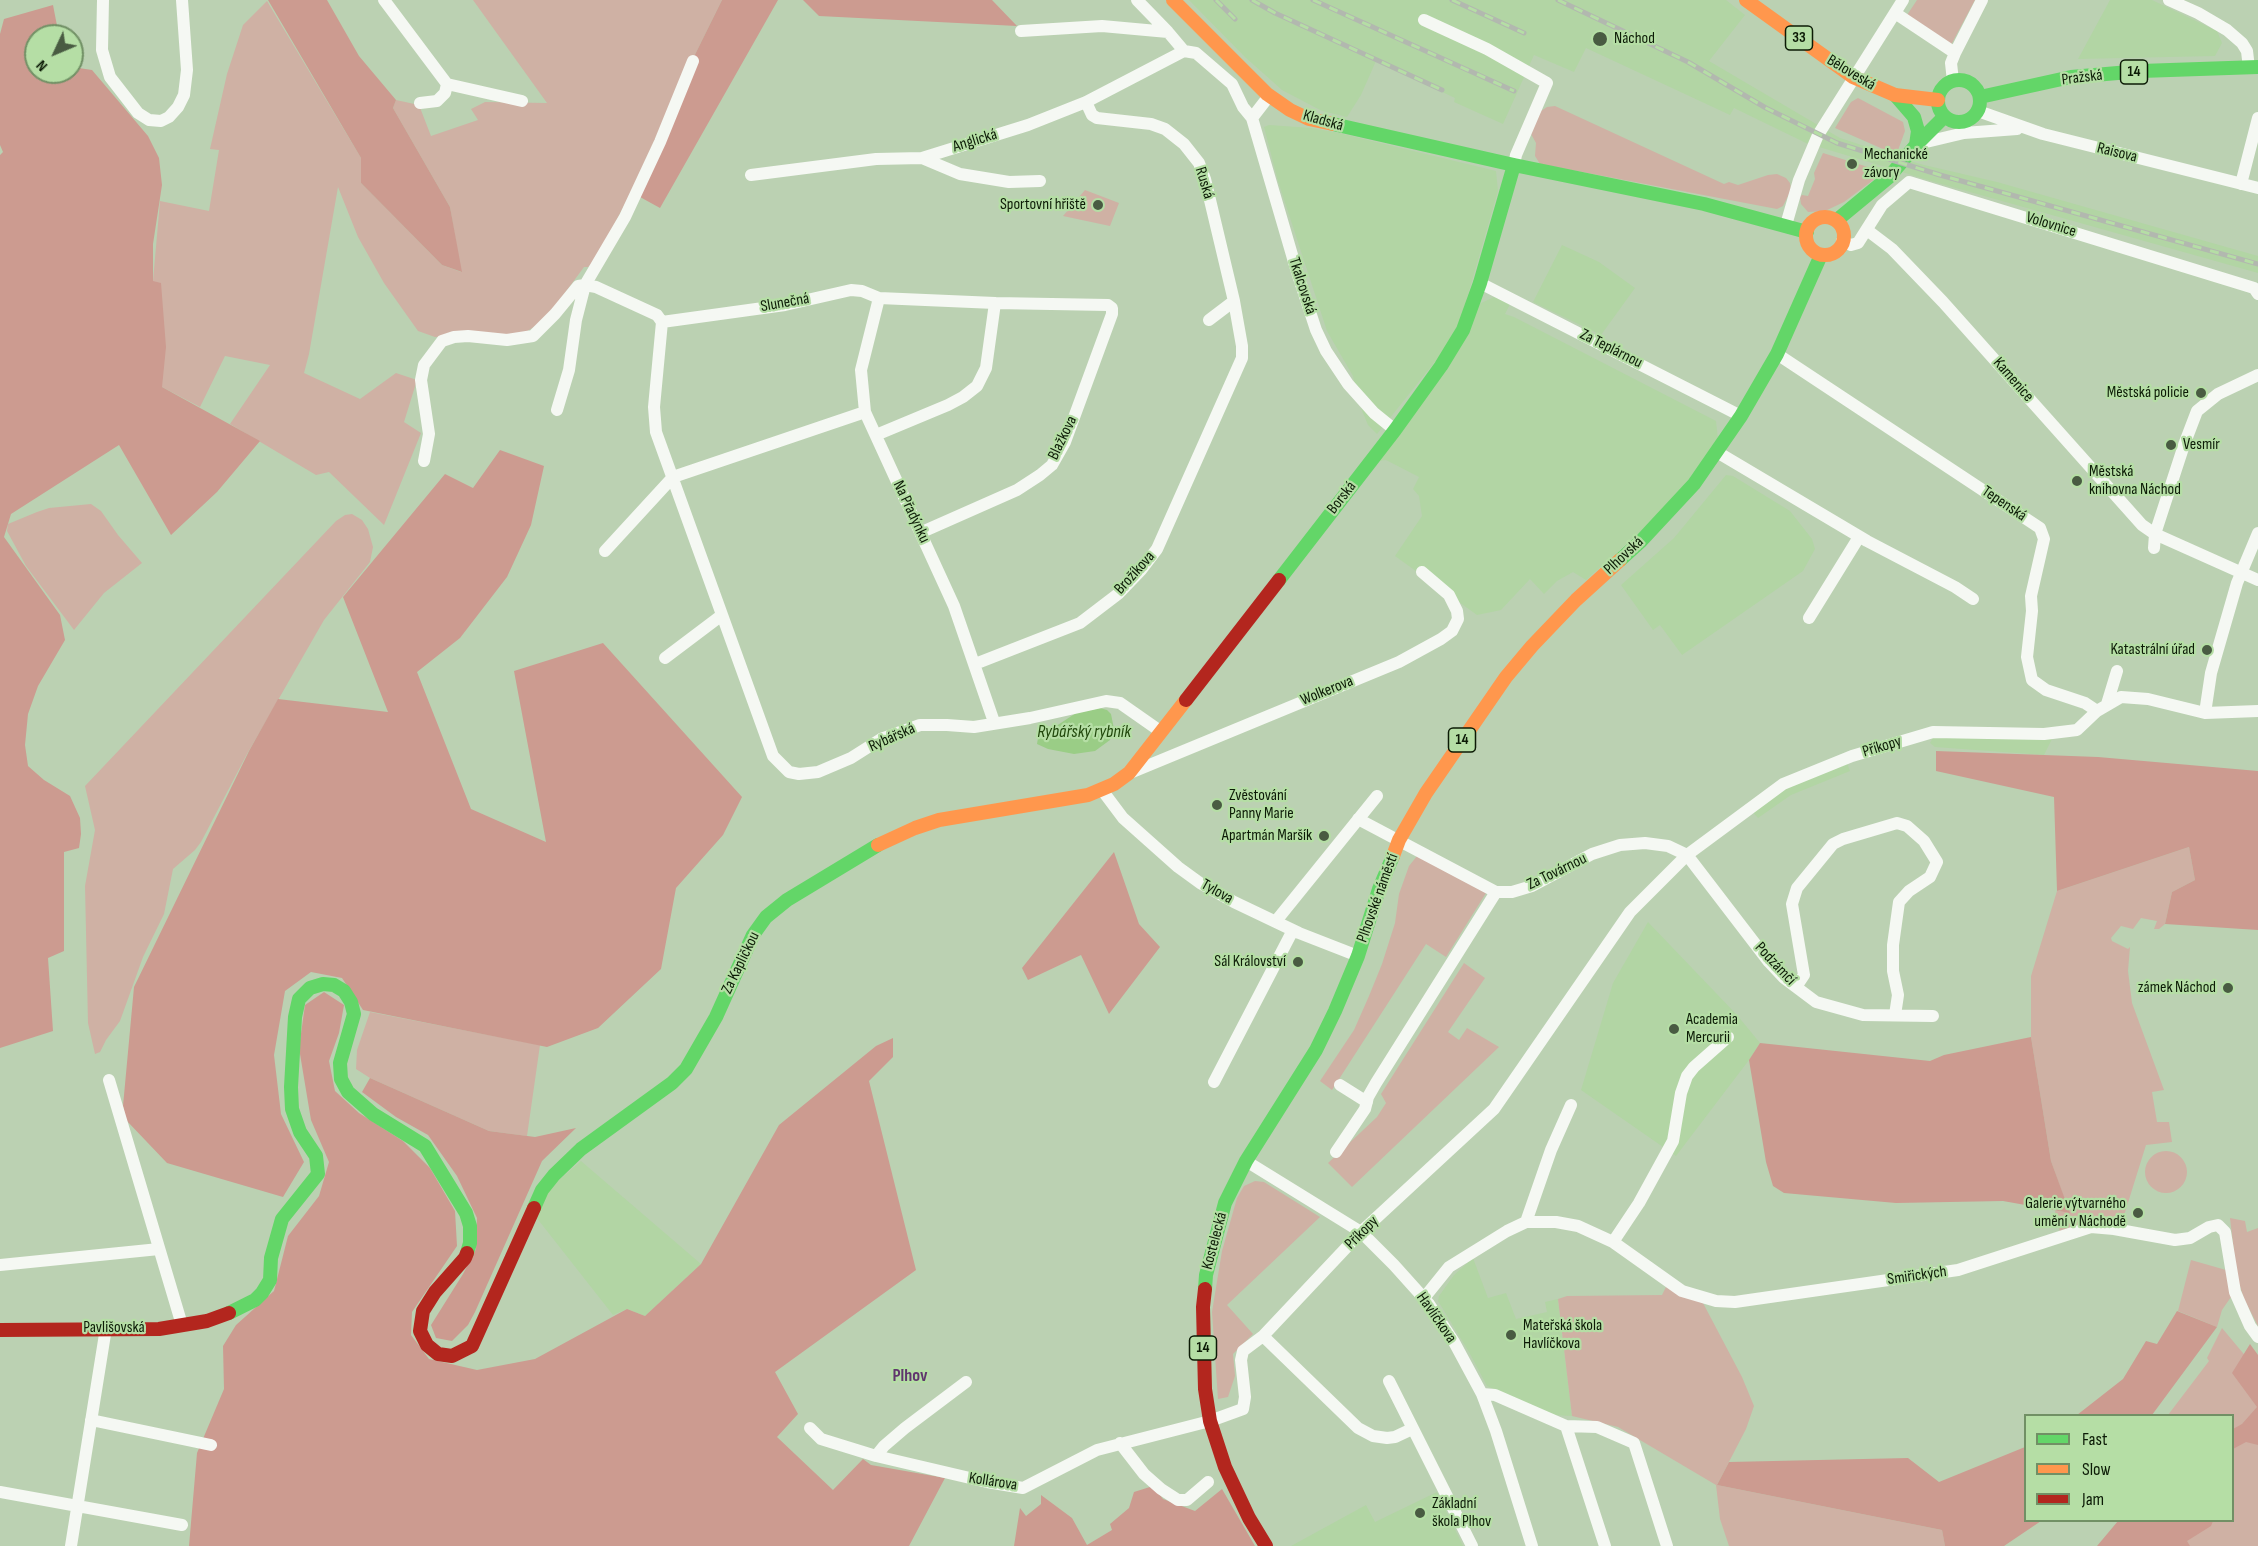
<!DOCTYPE html>
<html>
<head>
<meta charset="utf-8">
<style>
  body { margin:0 }
  #map { position:relative; width:2258px; height:1546px; overflow:hidden; background:#bbd1b2; font-family:"Sofia Sans Condensed",sans-serif }
  canvas { display:block }
  .legend { position:absolute; left:2024px; top:1414px; width:210px; height:108px; box-sizing:border-box; background:#b5dea5; border:2px solid #719065; margin:0; padding:8px 10px; list-style:none; font-size:18px; color:#0c1b06 }
  .legend li { display:flex; align-items:center; gap:12px; height:30px }
  .legend b { width:30px; border:2px solid #719065 }
  .north { position:absolute; left:24px; top:24px; width:60px; height:60px; box-sizing:border-box; background:#b5dea5; border:2px solid #719065; border-radius:50%; rotate:226deg; font-size:16px; font-weight:700; line-height:24px; text-align:center; color:#0c1b06 }
  .north::after { content:''; display:block; margin:auto; width:21px; height:27px; background:#495b42; clip-path:polygon(50% 0,100% 100%,50% 72%,0 100%) }
</style>
</head>
<body>
<div id="map">
<canvas width="2258" height="1546"></canvas>
<ul class="legend">
<li><b style="height:8px;background:#63d668"></b>Fast</li>
<li><b style="height:8px;background:#ff974d"></b>Slow</li>
<li><b style="height:8px;background:#b3261e"></b>Jam</li>
</ul>
<div class="north">N</div>
</div>
<script>
const g = document.querySelector('canvas').getContext('2d');
g.lineJoin = 'round';
function paint(path, color) { g.fillStyle = color; g.fill(path, 'evenodd'); }
const poly = rows => new Path2D(rows.map(r => 'M' + r).join(''));
function trace(path, color, width, dash) { g.strokeStyle = color; g.lineWidth = width; g.lineCap = dash ? 'butt' : 'round'; g.setLineDash(dash || []); g.stroke(path); }
function write(font, color, halo, rows, align = 'center') {
  g.font = font + ' "Sofia Sans Condensed",sans-serif'; g.lineWidth = 4.5; g.setLineDash([]); g.textBaseline = 'middle'; g.strokeStyle = halo; g.fillStyle = color; for (const [text, x, y, turn = 0] of rows) {
    g.save(); g.translate(x, y); g.rotate((+turn || 0) * Math.PI / 180); g.textAlign = isNaN(turn) ? turn : align; if (halo) g.strokeText(text, 0, 0); g.fillText(text, 0, 0); g.restore();
  }
}
const built = poly([
  [1189,0,1726,0,1745,15,1709,61,1840,138,1920,164,1997,182,2258,256,2258,273,1938,183,1806,143,1734,108,1730,115,1586,48,1574,72,1534,55,1503,124,1454,102,1455,98,1376,61,1361,95,1347,117,1322,111,1282,90,1245,57],
  [2110,0,2152,0,2217,31,2222,43,2215,56,2078,59],
  [1269,125,1311,128,1339,133,1496,171,1498,191,1461,319,1442,353,1377,434,1368,425,1363,413,1357,395,1353,376,1327,331,1278,181,1264,127],
  [1562,245,1599,262,1635,288,1601,335,1533,302],
  [1494,297,1511,302,1505,314,1514,317,1716,421,1718,439,1670,505,1586,580,1573,572,1557,581,1544,594,1530,579,1501,610,1477,615,1395,556,1422,516,1419,496,1413,489,1419,477,1386,460,1378,461,1479,304],
  [1726,475,1733,476,1790,511,1812,539,1815,549,1803,571,1682,655,1660,625,1653,630,1621,585,1674,538],
  [1936,732,2052,739,2044,755,1935,747,1930,743],
  [1846,760,1850,771,1791,795,1758,818,1749,808,1787,782],
  [1648,922,1737,1015,1760,1043,1749,1060,1676,1156,1581,1090,1613,983],
  [581,1161,701,1264,645,1316,627,1309,613,1315,536,1217,544,1193],
  [1473,1258,1488,1298,1506,1293,1516,1319,1547,1312,1545,1302,1558,1299,1572,1416,1552,1415,1487,1386,1469,1352,1438,1301,1439,1296,1454,1275],
  [1437,1492,1463,1546,1291,1546,1366,1505,1375,1522]
]);
const green = poly([
  [473,0,722,0,672,101,631,192,596,260,588,267,584,267,545,320,521,335,468,335,435,337,418,331,384,283,358,237,338,187,309,354,304,373,360,399,396,373,417,380,404,422,421,433,384,525,329,472,316,475,230,424,270,365,225,356,200,407,162,387,153,281,160,201,209,211,219,150,210,149,227,74,243,25,267,1,361,158,361,183,442,265,461,272,450,207,393,108,396,100,419,105,431,136,478,120,471,109,485,102,547,103],
  [1917,0,1975,0,1951,45,1907,15],
  [1858,98,1903,122,1905,131,1897,153,1892,153,1835,128,1851,102],
  [1555,106,1724,184,1729,182,1738,185,1768,175,1777,174,1786,178,1790,183,1791,190,1783,206,1777,209,1540,164,1535,156,1536,143,1531,134,1541,111,1547,107],
  [1823,153,1884,172,1844,202,1825,211,1808,212,1801,204,1800,197,1802,195,1808,196,1815,179,1814,173],
  [1085,190,1119,203,1110,226,1063,216],
  [91,504,101,511,118,535,142,563,104,593,74,630,26,566,7,531,8,524,37,512,49,508],
  [352,514,362,520,368,529,373,547,370,562,324,620,247,754,201,842,195,850,173,869,164,914,143,957,120,1021,106,1040,100,1052,95,1054,88,1023,85,886,95,830,85,786,336,521,345,515],
  [2189,847,2195,880,2172,892,2165,924,2159,929,2154,929,2157,921,2141,918,2133,929,2121,926,2111,938,2112,941,2128,949,2130,947,2128,971,2132,1003,2164,1090,2152,1092,2157,1122,2169,1122,2172,1142,2146,1145,2122,1222,2096,1219,2060,1232,2055,1211,2069,1212,2051,1161,2031,1037,2031,976,2057,891],
  [1417,856,1486,893,1446,957,1426,944,1332,1090,1320,1081,1354,1030,1369,996,1382,964,1395,923,1399,894,1409,866],
  [1464,963,1485,978,1448,1032,1459,1040,1467,1028,1499,1047,1352,1187,1328,1163,1377,1117,1386,1103,1381,1094],
  [370,1012,540,1045,527,1136,489,1131,370,1078,356,1069,357,1050],
  '2145 1172a21 21 0 1 1 42 0a21 21 0 1 1-42 0Z',
  [1255,1181,1264,1182,1320,1217,1227,1305,1253,1334,1233,1354,1235,1376,1228,1397,1218,1399,1212,1312,1222,1251,1237,1198,1244,1186],
  [2230,1218,2245,1221,2247,1232,2258,1228,2258,1326,2244,1299,2237,1277],
  [2191,1260,2226,1270,2231,1297,2222,1310,2217,1327,2178,1311],
  [1666,1287,1703,1303,1742,1377,1754,1406,1746,1429,1717,1485,1942,1530,1945,1546,1729,1546,1720,1519,1716,1485,1618,1427,1572,1416,1558,1299,1567,1296,1662,1295],
  [2222,1328,2258,1371,2258,1546,2158,1546,2141,1521,2232,1520,2232,1416,2168,1415,2209,1361,2207,1358]
]);
const forest = poly([
  [268,0,327,0,359,56,396,100,393,108,450,207,462,272,442,265,361,183,361,158],
  [722,0,778,0,660,208,631,192,672,101],
  [803,0,992,0,1017,26,819,16],
  [53,5,59,36,36,36,36,72,72,72,72,67,92,70,148,136,159,158,162,185,153,244,153,281,161,283,166,347,162,387,260,441,217,492,171,535,119,445,11,514,4,537,60,615,65,640,38,686,28,714,25,745,28,766,44,780,70,796,80,818,81,834,79,848,64,852,64,951,48,958,53,1031,0,1048,0,155,3,152,0,145,0,34,4,19],
  [500,450,544,466,531,525,507,577,460,638,417,672,471,809,546,842,514,671,603,643,742,797,723,835,676,888,661,969,598,1028,547,1047,363,1010,342,978,311,972,285,991,274,1055,281,1114,304,1162,283,1197,167,1163,126,1120,123,1106,134,987,249,751,278,699,388,712,343,597,445,474,473,488],
  [1936,751,2098,757,2258,771,2258,930,2165,924,2172,892,2195,880,2189,847,2057,891,2054,797,1936,771],
  [1114,852,1139,924,1160,947,1109,1014,1081,955,1028,980,1022,968],
  [324,992,344,1005,339,1033,329,1061,335,1091,359,1113,403,1141,430,1168,455,1211,457,1246,412,1312,411,1335,429,1359,477,1370,535,1359,627,1309,645,1316,701,1264,779,1125,876,1046,893,1038,893,1057,869,1081,916,1270,775,1372,798,1414,777,1437,833,1490,863,1459,871,1465,945,1478,909,1546,189,1546,197,1453,224,1389,223,1346,236,1325,274,1291,288,1236,319,1196,329,1162,311,1120,299,1048,305,1005],
  [2031,1037,2051,1161,2070,1213,2003,1201,1896,1203,1784,1193,1773,1186,1766,1162,1749,1060,1760,1043,1930,1061,1944,1055],
  [370,1078,489,1131,535,1137,576,1128,542,1161,475,1312,468,1325,452,1341,436,1338,431,1325,463,1274,476,1249,477,1218,457,1176,428,1135,396,1117,362,1092],
  [2177,1311,2217,1327,2152,1415,2077,1415,2123,1379,2146,1341,2157,1344],
  [2250,1344,2258,1355,2258,1445,2246,1442,2233,1449,2233,1429,2242,1424,2257,1407,2232,1373],
  [2025,1447,2026,1520,2041,1521,2004,1546,1945,1546,1942,1530,1717,1485,1729,1462,1908,1458,1939,1482],
  [1153,1486,1163,1499,1195,1511,1222,1489,1255,1546,1014,1546,1020,1508,1026,1516,1041,1504,1041,1495,1072,1518,1087,1545,1112,1530,1110,1524,1129,1508,1134,1492],
  [2118,1521,2118,1520,2213,1521,2211,1526,2187,1541,2190,1546,2097,1546]
]);
const water = poly([
  [1100,708,1107,710,1111,714,1114,729,1110,740,1095,751,1074,754,1048,749,1037,744,1038,738,1076,713]
]);
const street = poly([
  [103,0,102,50,110,77,138,113,149,120,161,121,169,117,178,107,184,95,187,70,182,0],
  [384,0,447,84,445,93,437,101,420,103],
  [1137,0,1168,32,1184,51,1196,53,1232,84,1243,107,1252,118,1269,96],
  [2169,0,2198,13,2227,30,2242,43,2247,51,2249,68],
  [1895,13,1955,53],
  [1424,20,1487,49,1547,83,1516,155,1514,165],
  [1021,31,1102,26,1168,32],
  [1953,81,1951,63,1955,53,1982,0],
  [447,84,522,101],
  [1086,102,1092,115,1097,118,1151,124,1165,129,1184,144,1199,163,1205,179,1234,301,1209,320],
  [1978,111,2043,134,2258,188],
  [1252,118,1297,272,1316,330,1326,351,1348,384,1374,413,1395,430],
  [1922,143,1964,133,2017,129],
  [922,158,960,174,1009,182,1040,181],
  [751,175,876,159,922,158,1028,125,1086,102,1184,51],
  [2241,184,2258,118],
  [1786,225,1799,180,1818,135,1903,0],
  [1867,230,1892,249,1943,302,2142,525,2155,534,2258,580],
  [1842,241,1851,245,1858,243,1882,205,1909,182,2254,288,2258,294],
  [1480,283,1741,416],
  [879,298,861,370,865,412,954,606,994,722],
  [662,322,654,407,656,432,773,756,789,772,799,774,818,772,851,758,881,739,920,725,947,725,974,727,1030,718,1106,701,1120,703,1160,731],
  [662,322,785,305,851,290,862,291,879,298,995,303,1108,305,1112,308,1112,314,1065,442,1052,465,1040,475,1017,490,922,532],
  [1777,354,2040,528,2044,539,2031,596,2032,611,2027,657,2032,680,2046,690,2085,703,2097,711],
  [557,410,569,370,576,320,585,285,625,217,660,142,693,61],
  [876,435,948,405,963,397,977,386,986,368,995,303],
  [1717,452,1867,541,1955,587,1973,599],
  [424,461,429,434,421,380,424,365,442,341,454,337,468,336,507,340,533,336,555,314,578,286,585,285,596,287,657,315,662,322],
  [2154,548,2155,534,2184,445,2197,411,2218,394,2258,375],
  [605,551,673,477,865,412],
  [1809,618,1859,537],
  [665,658,722,615],
  [975,664,1080,623,1118,594,1141,570,1157,549,1242,358,1242,346,1234,301],
  [2107,704,2117,671],
  [2205,713,2211,673,2237,583,2258,533],
  [1130,773,1399,662,1441,639,1452,631,1458,619,1457,611,1449,595,1422,572],
  [1102,790,1123,818,1178,867,1200,883,1234,902,1299,933,1358,956],
  [1358,819,1496,892,1512,892,1532,886,1592,854,1620,845,1645,843,1668,846,1687,855,1769,962,1784,978,1816,1002,1863,1015,1933,1016],
  [1276,921,1377,796],
  [1796,987,1804,975,1792,904,1797,888,1833,844,1843,839,1897,823,1907,826,1924,841,1937,862,1930,877,1909,891,1899,902,1893,945,1893,971,1898,995,1895,1015],
  [109,1080,182,1325],
  [1214,1082,1293,930],
  [1340,1085,1367,1102],
  [1336,1152,1365,1109,1368,1097,1376,1083,1496,892],
  [1246,1161,1361,1232,1394,1265,1429,1304,1454,1342,1482,1394,1496,1431,1532,1546],
  [1526,1222,1551,1150,1571,1105],
  [1613,1242,1639,1203,1673,1141,1681,1093,1687,1076,1694,1067,1728,1037],
  [0,1265,159,1249],
  [1424,1298,1449,1267,1507,1231,1526,1222,1556,1222,1578,1226,1613,1242,1682,1291,1716,1301,1735,1302,1958,1270,2091,1227,2114,1229,2175,1240,2190,1238,2209,1227,2218,1225,2225,1232,2235,1292,2250,1326,2258,1337],
  [1389,1381,1472,1546],
  [1482,1394,1495,1395,1566,1426,1597,1427,1634,1443,1667,1546],
  [91,1420,211,1445],
  [1566,1426,1605,1546],
  [810,1428,821,1439,876,1456,987,1482,1023,1488,1097,1450,1210,1421,1243,1409,1245,1397,1241,1360,1243,1351,1263,1336],
  [1412,1429,1395,1437,1387,1438,1373,1436,1358,1428,1263,1336,1361,1232,1494,1109,1630,912,1687,855,1783,784,1852,756,1933,732,2044,734,2077,730,2097,711,2121,697,2148,699,2205,713,2258,711],
  [1120,1443,1144,1474,1161,1489,1178,1500,1187,1500,1208,1482],
  [876,1456,884,1446,905,1428,966,1382],
  [0,1492,182,1525],
  [71,1546,106,1328]
]);
const fast = poly([
  '1938 101a21 21 0 1 1 42 0a21 21 0 1 1-42 0Z',
  [1895,95,1914,117,1918,131,1916,145],
  [1980,97,2071,77,2141,71,2258,67],
  [1333,124,1514,165,1704,204,1807,232],
  [1837,220,1889,177,1916,145,1944,117],
  [1620,560,1641,541,1694,484,1741,416,1777,354,1821,255],
  [1279,580,1395,430,1441,366,1463,330,1480,283,1514,165],
  [534,1208,542,1190,554,1175,581,1149,672,1083,686,1069,716,1017,753,935,766,917,787,900,878,845],
  [1205,1289,1206,1275,1225,1203,1246,1161,1316,1050,1335,1011,1358,956,1379,889,1393,856],
  [229,1313,255,1300,262,1293,270,1280,271,1258,282,1219,318,1174,316,1156,300,1132,292,1109,291,1087,295,1017,299,999,310,988,323,984,334,985,344,991,351,1002,354,1014,340,1063,341,1079,348,1092,373,1114,425,1146,466,1213,470,1226,470,1243,467,1253]
]);
const slow = poly([
  [1173,0,1267,94,1290,110,1309,119,1333,124],
  [1746,0,1853,77,1895,95,1938,100],
  '1806 236a19 19 0 1 1 38 0a19 19 0 1 1-38 0Z',
  [878,845,915,828,939,820,1088,795,1114,784,1129,773,1186,700],
  [1393,856,1399,840,1426,793,1506,677,1532,646,1576,600,1620,560]
]);
const jam = poly([
  [1186,700,1279,580],
  [467,1253,465,1258,435,1292,423,1311,420,1331,427,1345,438,1354,452,1356,472,1346,534,1208],
  [1205,1289,1203,1307,1205,1389,1210,1421,1225,1467,1249,1518,1266,1546],
  [0,1330,159,1329,207,1321,229,1313]
]);
const rail = poly([
  [1216,0,1235,19],
  [1252,0,1275,13,1442,90],
  [1313,0,1514,91],
  [1452,0,1524,33],
  [1558,0,1688,62,1766,108,1837,143,1940,175,2258,264]
]);
const markers = [
  [1600,39,8,"#495b42"],
  [1852,164,6,"#495b42"],
  [1098,205,6,"#495b42"],
  [2201,393,6,"#495b42"],
  [2171,445,6,"#495b42"],
  [2077,481,6,"#495b42"],
  [2207,650,6,"#495b42"],
  [1217,805,6,"#495b42"],
  [1324,836,6,"#495b42"],
  [1298,962,6,"#495b42"],
  [2228,988,6,"#495b42"],
  [1674,1029,6,"#495b42"],
  [2138,1213,6,"#495b42"],
  [1511,1335,6,"#495b42"],
  [1420,1513,6,"#495b42"]
];
const shields = [
  [1799,38,27],
  [2134,72,27],
  [1462,740,27],
  [1203,1348,27]
];
const shieldNames = [
  ["33",1799,38],
  ["14",2134,72],
  ["14",1462,740],
  ["14",1203,1348]
];
const poiNames = [
  ["Náchod",1614,39],
  ["Mechanické",1864,155],
  ["závory",1864,173],
  ["Sportovní hřiště",1086,205,"right"],
  ["Městská policie",2189,393,"right"],
  ["Vesmír",2183,445],
  ["Městská",2089,472],
  ["knihovna Náchod",2089,490],
  ["Katastrální úřad",2195,650,"right"],
  ["Zvěstování",1229,796],
  ["Panny Marie",1229,814],
  ["Apartmán Maršík",1312,836,"right"],
  ["Sál Království",1286,962,"right"],
  ["zámek Náchod",2216,988,"right"],
  ["Academia",1686,1020],
  ["Mercurii",1686,1038],
  ["Galerie výtvarného",2126,1204,"right"],
  ["umění v Náchodě",2126,1222,"right"],
  ["Mateřská škola",1523,1326],
  ["Havlíčkova",1523,1344],
  ["Základní",1432,1504],
  ["škola Plhov",1432,1522]
];
const streetNames = [
  ["Běloveská",1851,73,31],
  ["Pražská",2082,78,-7],
  ["Kladská",1323,121,16],
  ["Anglická",975,141,-17],
  ["Raisova",2117,153,14],
  ["Ruská",1204,183,73],
  ["Volovnice",2051,225,17],
  ["Tkalcovská",1302,286,72],
  ["Slunečná",785,303,-10],
  ["Za Teplárnou",1611,349,27],
  ["Kamenice",2013,380,49],
  ["Blažkova",1063,438,-64],
  ["Borská",1342,498,-52],
  ["Tepenská",2004,504,34],
  ["Na Přadýnku",911,512,65],
  ["Plhovská",1624,556,-43],
  ["Brožíkova",1135,573,-48],
  ["Wolkerova",1327,691,-22],
  ["Rybářská",892,738,-24],
  ["Příkopy",1882,747,-17],
  ["Za Továrnou",1557,872,-26],
  ["Tylova",1217,892,29],
  ["Plhovské náměstí",1378,898,-70],
  ["Za Kapličkou",741,963,-64],
  ["Podzámčí",1775,964,47],
  ["Příkopy",1362,1233,-45],
  ["Kostelecká",1215,1241,-75],
  ["Smiřických",1917,1276,-8],
  ["Havlíčkova",1436,1318,55],
  ["Pavlišovská",114,1328],
  ["Kollárova",993,1482,9]
];
const waterNames = [
  ["Rybářský rybník",1084,732]
];
const neighbourhoodNames = [
  ["Plhov",910,1376]
];
paint(built, '#b2d5a4');
paint(green, '#cfb1a4');
paint(forest, '#cc9b90');
paint(water, '#9acd86');
trace(street, '#f5f8f3', 12);
trace(fast, '#63d668', 14);
trace(slow, '#ff974d', 14);
trace(jam, '#b3261e', 14);
trace(rail, '#b2b8af', 5);
trace(rail, '#b5dea5', 3, [9]);
for (const [x, y, r, color] of markers) { const dot = new Path2D(); dot.arc(x, y, r, 0, 2 * Math.PI); g.fillStyle = color; g.fill(dot); trace(dot, '#b5dea5', 2); }
for (const [x, y, w] of shields) { const box = new Path2D(); box.roundRect(x - w / 2, y - 12, w, 24, 4.5); g.fillStyle = '#b5dea5'; g.fill(box); trace(box, '#0c1b06', 1.5); }
write('bold 15px', '#0c1b06', null, shieldNames);
write('16px', '#0c1b06', '#b5dea5', poiNames, 'left');
write('16px', '#0c1b06', '#b5dea5', streetNames);
write('italic 18px', '#20470b', '#b5dea5', waterNames);
write('bold 18px', '#60376d', '#b5dea5', neighbourhoodNames);
</script>
</body>
</html>
